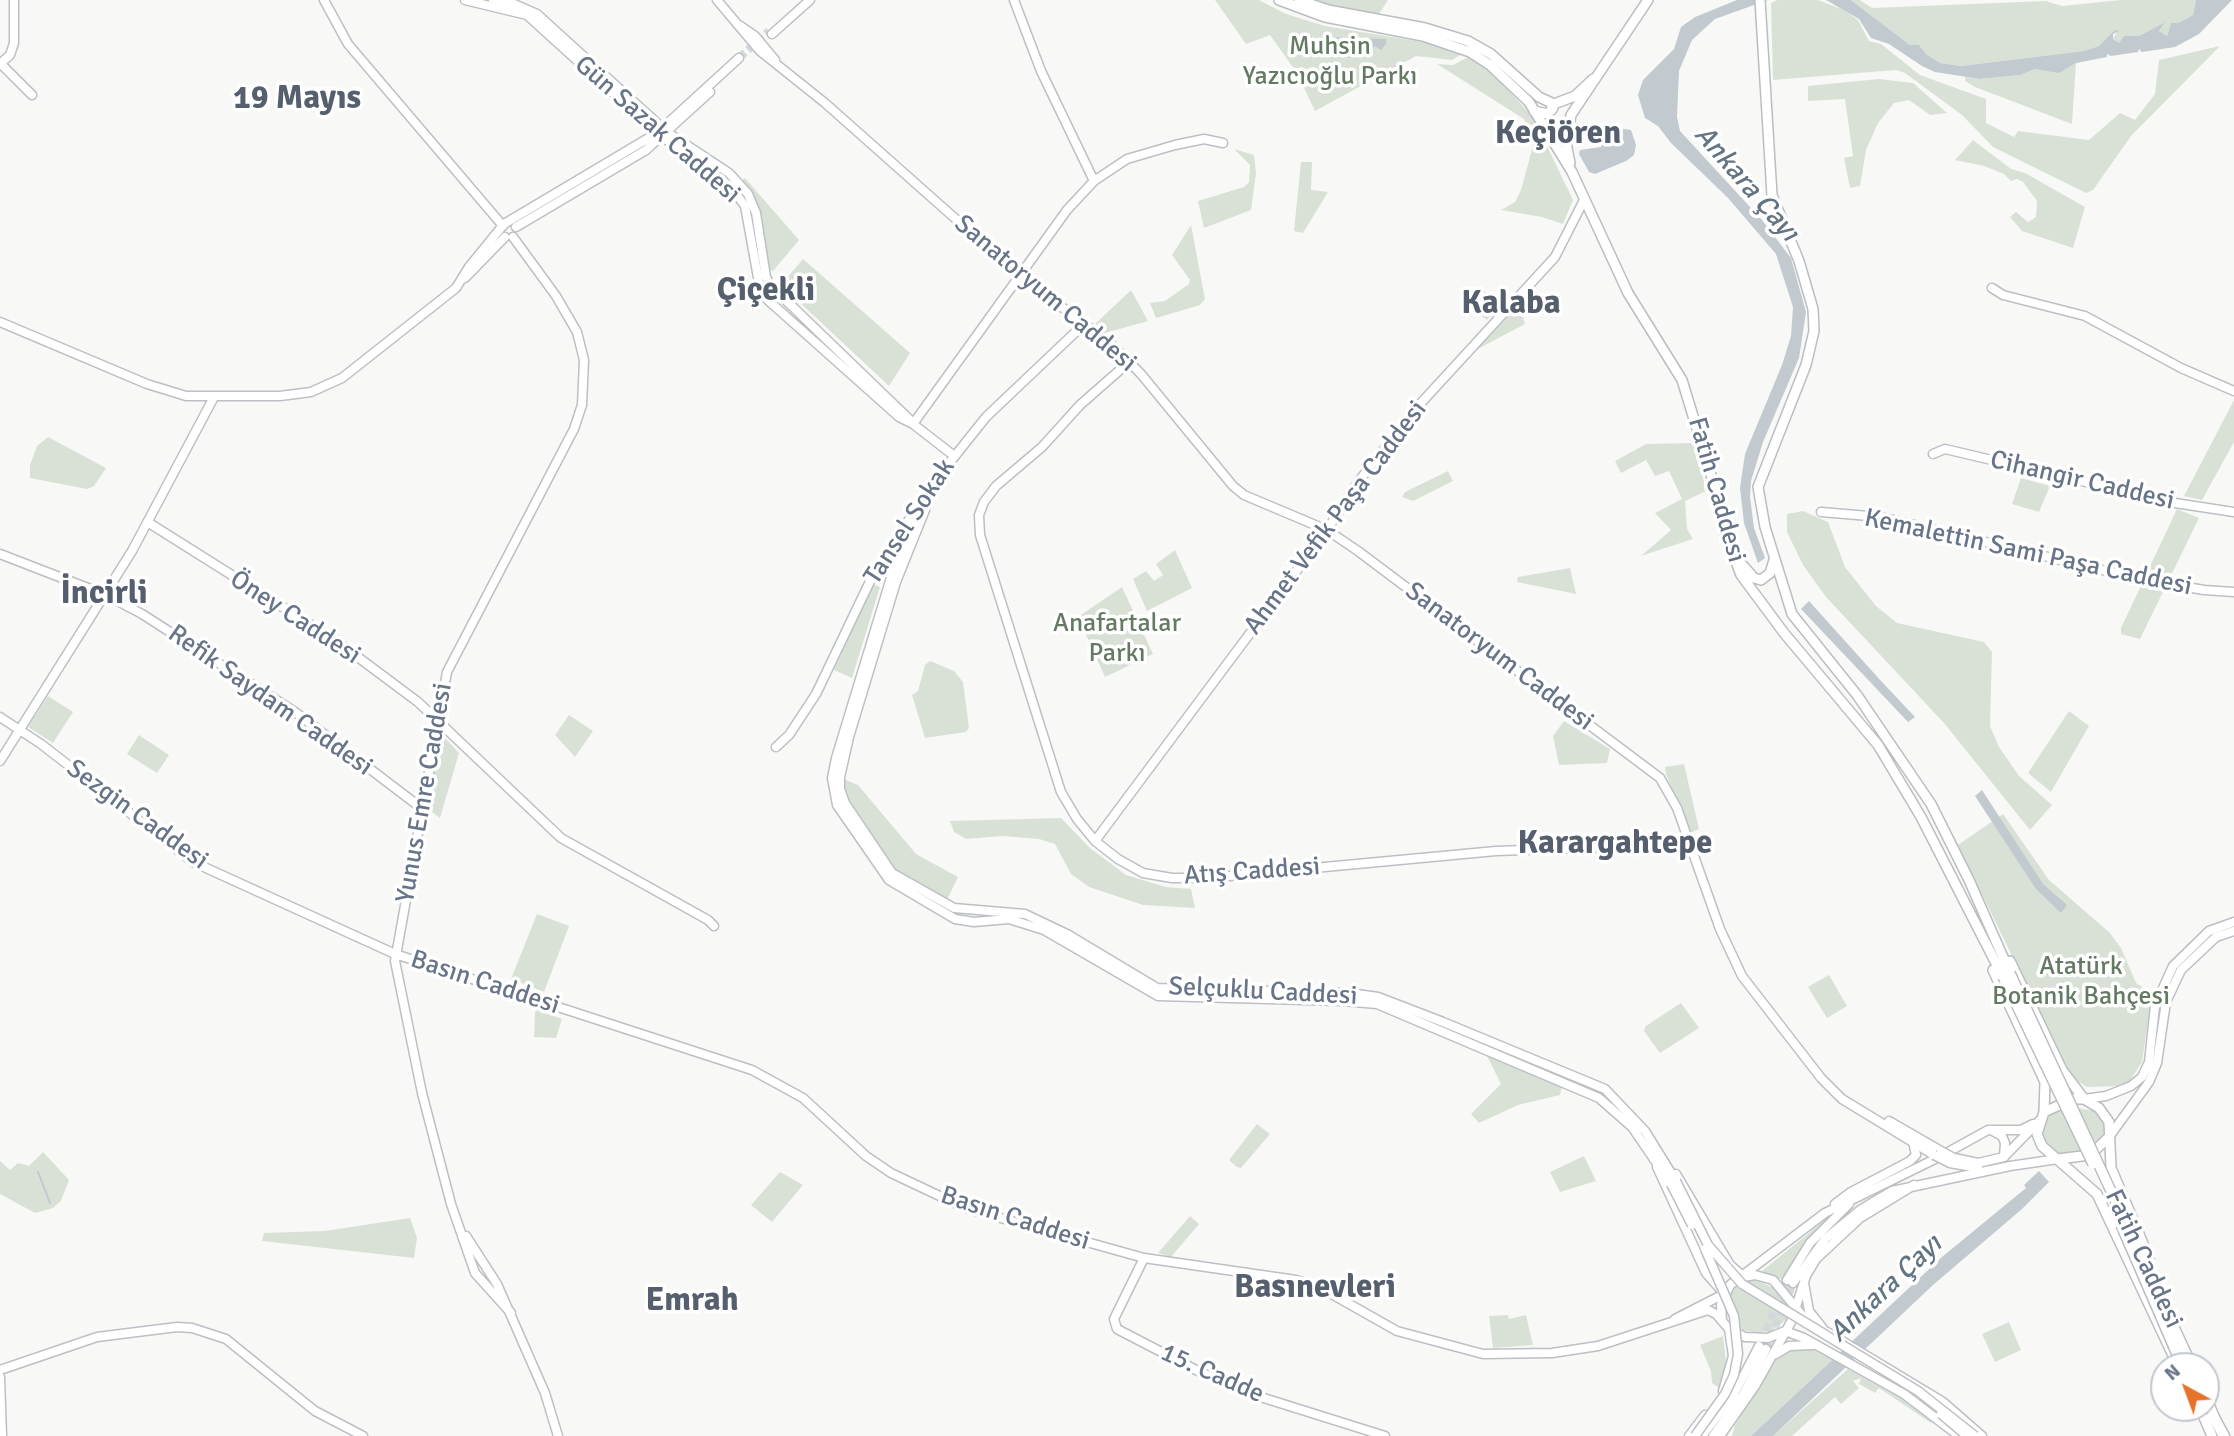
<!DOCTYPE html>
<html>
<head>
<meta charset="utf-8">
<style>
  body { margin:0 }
  #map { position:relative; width:2234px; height:1436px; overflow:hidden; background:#f8f9f6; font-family:Signika,sans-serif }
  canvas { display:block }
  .north { position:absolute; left:2150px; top:1352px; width:70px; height:70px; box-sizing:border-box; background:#fff; border:2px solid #c3c7cf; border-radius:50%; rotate:319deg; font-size:19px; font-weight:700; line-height:28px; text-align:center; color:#687488 }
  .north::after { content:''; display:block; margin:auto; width:24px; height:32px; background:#e4742b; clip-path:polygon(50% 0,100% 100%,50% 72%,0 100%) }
</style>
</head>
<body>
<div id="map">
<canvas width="2234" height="1436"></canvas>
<div class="north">N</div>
</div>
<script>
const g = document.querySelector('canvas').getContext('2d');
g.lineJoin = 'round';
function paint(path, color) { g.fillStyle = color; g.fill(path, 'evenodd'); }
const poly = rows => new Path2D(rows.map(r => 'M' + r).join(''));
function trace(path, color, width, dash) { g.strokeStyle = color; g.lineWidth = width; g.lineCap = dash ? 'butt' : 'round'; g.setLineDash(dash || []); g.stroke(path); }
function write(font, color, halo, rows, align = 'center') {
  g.font = font + ' Signika,sans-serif'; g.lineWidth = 7; g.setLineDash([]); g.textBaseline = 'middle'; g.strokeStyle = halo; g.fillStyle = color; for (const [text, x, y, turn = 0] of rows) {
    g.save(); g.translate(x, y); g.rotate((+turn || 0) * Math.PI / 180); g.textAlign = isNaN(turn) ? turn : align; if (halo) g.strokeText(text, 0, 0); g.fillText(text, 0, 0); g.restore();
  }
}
const green = poly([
  [1215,0,1259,0,1286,14,1325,26,1429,43,1463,53,1452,60,1416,56,1315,111,1297,73,1270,35,1246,44],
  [1308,0,1388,0,1379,14,1347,10],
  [1777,0,1818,0,1844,10,1858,20,1869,41,1881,44,1920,75,1986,99,1986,123,2014,137,2018,131,2089,140,2120,113,2135,120,2155,94,2159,60,2220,46,2131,136,2093,190,2086,193,1993,147,1962,115,1905,73,1896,70,1773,80,1771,3],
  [1851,0,1860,0,1872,8,2046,1,2062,6,2121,0,2196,0,2193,15,2179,24,2171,23,2167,36,2159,31,2165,22,2139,36,2124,36,2119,43,2113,39,2118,30,2099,46,2084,51,1961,66,1940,63,1926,54,1919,45,1910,45],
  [1470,56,1489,69,1533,117,1573,200,1563,224,1542,217,1501,210,1515,202,1521,190,1534,142,1524,119,1437,64,1453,65],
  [2076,63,2072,124,1975,87,1965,81,1965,77,1980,79,2020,75,2035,69,2059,72],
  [1879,79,1913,83,1947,113,1930,115,1909,100,1894,103,1878,123,1866,150,1860,186,1850,188,1844,158,1853,156,1845,99,1808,101,1808,86],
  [1973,140,2011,169,2025,173,2085,207,2073,248,2022,231,2010,217,2016,212,2028,222,2036,217,2037,201,2023,182,2017,179,2011,181,2004,174,1984,166,1955,160],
  [1234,149,1254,155,1256,173,1251,210,1204,228,1198,201,1244,187,1249,182,1250,165],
  [1301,162,1312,162,1311,190,1328,192,1303,233,1294,231],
  [745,178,799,240,773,271,767,269,761,213,741,181],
  [1191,225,1205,299,1200,305,1156,318,1150,303,1165,301,1189,284,1190,280,1172,255],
  [803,259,910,353,889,386,781,285],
  [1478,286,1500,304,1487,320,1465,303],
  [1131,290,1148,321,1105,333,1094,325],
  [1510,311,1523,317,1525,324,1472,352],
  [2234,400,2234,442,2202,500,2184,496],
  [48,437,106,468,94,486,87,489,30,478,30,465,37,446],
  [1695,443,1706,491,1685,501,1687,529,1693,539,1641,556,1671,530,1655,513,1682,499,1669,471,1655,476,1646,460,1621,473,1615,461,1646,444],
  [1448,471,1453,481,1413,501,1402,497,1405,492],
  [2021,478,2050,486,2039,512,2012,504],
  [2177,509,2199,518,2140,639,2121,634,2121,628],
  [1803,511,1828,522,1845,567,1876,606,1897,623,1984,642,1992,652,1990,726,1999,747,2019,776,2052,805,2030,830,1944,723,1826,597,1803,565,1787,532,1787,514],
  [1175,550,1192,588,1147,611,1133,579,1146,571,1154,581,1163,575,1156,564],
  [1570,568,1576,594,1517,582,1518,577],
  [873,584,880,587,852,678,834,670],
  [1122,587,1153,654,1105,677,1078,617],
  [930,661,954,671,963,682,969,728,966,732,925,738,912,695,918,691,925,665],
  [48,696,73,712,53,743,28,727],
  [2069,711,2089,726,2051,792,2028,773],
  [569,715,593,731,575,757,555,735],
  [1564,721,1610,749,1607,763,1559,765,1553,736],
  [436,728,459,753,440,818,423,805],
  [139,735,169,755,157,773,127,754],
  [1684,764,1699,829,1690,833,1666,774,1665,767],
  [841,778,858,785,916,854,958,877,945,904,891,871,845,802],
  [2003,814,2049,880,2110,933,2121,948,2136,983,2141,986,2150,1009,2142,1062,2129,1082,2119,1086,2087,1087,2071,1077,1958,845],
  [1061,818,1090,848,1126,875,1166,887,1191,889,1195,908,1143,905,1089,887,1071,874,1055,844,1039,839,1003,836,966,839,954,832,950,821],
  [537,914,569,926,544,992,511,979],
  [1829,975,1847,1006,1827,1018,1808,987],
  [1681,1003,1699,1028,1660,1053,1644,1031,1646,1026],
  [538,1010,562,1019,556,1038,534,1037,535,1012],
  [1486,1054,1562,1087,1560,1095,1518,1105,1479,1123,1471,1114,1501,1084],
  [2073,1107,2094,1111,2104,1123,2105,1134,2103,1140,2088,1151,2059,1155,2044,1143,2041,1131,2044,1120,2056,1109],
  [1257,1124,1270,1134,1241,1168,1237,1167,1229,1160],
  [43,1152,69,1180,61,1201,53,1208,35,1213,0,1194,0,1161,10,1170,18,1163,29,1166],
  [1584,1156,1596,1181,1560,1192,1550,1172],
  [780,1172,803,1185,772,1222,751,1205],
  [1835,1212,1798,1255,1783,1280,1762,1271],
  [1190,1216,1199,1224,1171,1257,1158,1253],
  [410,1218,417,1238,414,1258,262,1241,264,1233,325,1231],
  [1752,1279,1777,1289,1790,1308,1786,1320,1773,1330,1759,1333,1743,1330,1728,1314,1725,1306,1732,1288,1743,1281],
  [1508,1315,1509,1319,1526,1315,1533,1345,1493,1348,1489,1316],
  [2009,1322,2021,1350,1995,1362,1982,1334],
  [1723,1336,1726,1361,1719,1388,1712,1383,1711,1371,1700,1345],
  [1790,1348,1810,1348,1833,1359,1751,1436,1732,1436,1735,1425,1776,1357],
  [1848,1369,1909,1403,1933,1420,1931,1423,1879,1388,1875,1393,1859,1384,1861,1378,1853,1381,1859,1388,1841,1404,1835,1397,1792,1436,1773,1436]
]);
const water = poly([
  [1737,0,1768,0,1715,19,1692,40,1679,71,1677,117,1680,131,1762,220,1791,258,1806,312,1799,358,1763,442,1751,481,1750,497,1754,528,1765,558,1758,563,1744,523,1740,488,1745,454,1782,365,1791,336,1793,307,1776,254,1728,198,1671,143,1658,126,1645,118,1638,95,1643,80,1674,49,1681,27,1695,17],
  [1826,0,1851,0,1910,45,1919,45,1926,54,1940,63,1961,66,2084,51,2099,46,2115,30,2119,31,2113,34,2113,39,2119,43,2124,36,2139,36,2165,22,2159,31,2167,36,2171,23,2179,23,2193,15,2196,0,2232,0,2199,34,2175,47,2142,52,2139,49,2138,52,2111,56,2107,54,2107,57,2076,63,2059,73,2035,69,2020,75,1980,79,1935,72,1922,66,1889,44,1871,38,1859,19],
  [1327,37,1386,39,1386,44,1381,50,1375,46,1361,56,1345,58,1324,44],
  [1616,128,1631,130,1636,145,1634,155,1626,161,1595,174,1589,172,1579,154,1580,150,1601,147,1604,136,1611,135],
  [1809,601,1882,682,1915,717,1908,722,1801,609],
  [1982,790,2043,884,2067,905,2061,913,2036,889,1975,796],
  [2039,1171,2049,1182,2022,1209,1933,1285,1773,1436,1751,1436,1942,1257,2026,1188,2024,1185]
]);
const stream = poly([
  [38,1172,50,1203]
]);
const secondaryTunnel = poly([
  [739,58,769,31],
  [1761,1342,1787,1280],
  [1766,1349,1793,1283]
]);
const secondary = poly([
  [324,0,348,44,503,226],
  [465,0,527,15,657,133,731,187,745,206,761,294,899,417,913,424,953,455],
  [493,0,514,4,537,14,667,132,729,173,748,194,756,213,766,277,770,285,912,422],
  [717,0,760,51,825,103,1020,276,1110,343,1141,374,1233,486,1244,495,1327,530,1358,551,1660,778,1677,808,1720,929,1742,976,1821,1078,1842,1099,1934,1155],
  [1014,0,1041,71,1094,181],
  [739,25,755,36,775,60],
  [772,34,810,0],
  [0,63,32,95],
  [0,64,10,55,14,43,14,0],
  [516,227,646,150,710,92],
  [465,278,505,237],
  [1992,288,2003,295,2085,316,2181,368,2234,391],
  [0,322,147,384,186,396,280,396,311,392,342,378,456,288,469,267,504,224,657,133,739,58],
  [1129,362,1080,405,1042,447,996,486,984,502,979,515,980,535,1061,792,1077,819,1095,841,1118,859,1143,873,1172,878,1207,878,1496,851,1689,844],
  [913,424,1067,210,1094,181,1127,159,1175,145,1204,139,1223,143],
  [1933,454,1945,449,2175,503,2234,512],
  [941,472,909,529,893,571,836,758,832,778,837,805,889,880,955,919,974,922,1009,919,1044,930,1158,996,1342,1001,1377,1004,1599,1098,1632,1127,1671,1184],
  [939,476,986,417,1083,325],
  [925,510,896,582,849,737,840,777,840,789,845,803,892,873,954,908,1025,914,1067,934,1157,988,1350,993,1378,997,1443,1022,1605,1089,1645,1131,1676,1181],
  [1821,512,1881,517,2140,579,2204,590,2234,592],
  [149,523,335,640,418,702,561,838,708,920,714,926],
  [0,554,106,595,142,614,295,712,420,807],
  [0,717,41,744,193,862,395,954,752,1070,803,1098,866,1156,891,1173,965,1208,1144,1258,1296,1280,1321,1288,1397,1331,1483,1354,1552,1353,1598,1346,1708,1310,1716,1314,1729,1329,1745,1337,1768,1338,1785,1331,1804,1338,1904,1394,1959,1436],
  [776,747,789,735,816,694,874,573,910,518],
  [0,761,132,551,214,397],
  [1095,841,1327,530,1358,482,1421,403,1555,257,1583,202],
  [2084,1099,2106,1096,2131,1086,2142,1077,2149,1062,2155,1006,2173,966,2209,931,2234,922],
  [1889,1121,1941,1151],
  [1991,1130,2002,1136,2005,1143,2004,1157],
  [2109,1137,2149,1082,2157,1063,2166,1002,2181,970,2216,937,2234,931],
  [1950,1151,1988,1130,2021,1130,2033,1124],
  [1954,1158,1978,1163,2004,1157,2039,1121],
  [1950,1163,1978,1168],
  [1657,1167,1706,1273,1722,1291],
  [1676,1174,1730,1265,1744,1277,1755,1275,1773,1280,1806,1320],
  [1835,1204,1851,1192,1910,1161,1916,1155,1913,1142],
  [466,1236,497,1284,545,1393,558,1436],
  [1144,1258,1114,1319,1117,1329,1200,1372,1251,1394,1385,1436],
  [1787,1280,1810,1243,1849,1204],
  [1793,1283,1825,1239,1860,1210,1892,1191,2010,1166,2058,1159],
  [1804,1283,1809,1311,1824,1330],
  [511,1313,475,1273,451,1204,422,1093,395,961,447,672,574,429,582,405,584,360,577,332,556,296,513,237],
  [1675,1319,1724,1294],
  [1722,1320,1721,1305,1730,1285,1825,1213,1935,1159],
  [1827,1332,1943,1402,1982,1436],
  [1776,1354,1789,1346,1813,1345],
  [0,1370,97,1337,177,1327,192,1328,226,1339,315,1411,363,1436],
  [0,1377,2,1436],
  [1723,1391,1733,1356,1729,1329],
  [1689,1436,1705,1415],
  [1702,1436,1733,1396,1759,1346],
  [1713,1436,1743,1395,1766,1349],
  [1720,1436,1755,1386,1791,1322,1806,1276,1816,1259,1860,1218,1914,1185]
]);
const primary = poly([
  [1279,0,1325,17,1423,36,1470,52,1490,65,1529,102,1572,172,1628,293,1682,380,1715,488,1723,528,1741,575,1784,633,1878,745,1921,817,2003,977],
  [1299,0,1328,10,1425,28,1468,41,1491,54,1539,97,1554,104,1575,96,1593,79],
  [1760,0,1772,195,1799,261,1813,309,1814,331,1806,365,1758,487,1765,527,1792,614,1857,695,1931,804,1969,880,2010,973],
  [1534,111,1548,114,1553,108,1551,104],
  [1570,163,1566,143,1571,115,1648,0],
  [1739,561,1754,578,1761,580,1770,573,1774,560],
  [2010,961,2062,1070,2084,1099],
  [1993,970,2045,1082,2044,1112],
  [2058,1159,2090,1155,2109,1137],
  [2137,1229,2111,1168,2109,1122,2099,1108,2084,1099,2073,1099,2044,1112,2037,1134,2042,1146,2097,1194,2178,1366],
  [2206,1397,2216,1421],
  [2200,1408,2212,1436]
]);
const highway = poly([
  [2213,1416,2224,1436]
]);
const secondaryBridge = poly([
  [1941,1151,1954,1158],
  [1934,1155,1950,1163],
  [1676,1181,1708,1245,1742,1284,1918,1391,1975,1436],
  [1671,1184,1692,1225],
  [1941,1414,1967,1436],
  [1695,1436,1725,1394,1734,1375,1738,1354,1734,1316,1705,1249]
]);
const primaryBridge = poly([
  [2010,973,2192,1366],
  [2003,977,2093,1164],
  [2121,1225,2182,1366],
  [2137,1229,2150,1261]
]);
const parkNames = [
  ["Muhsin",1330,47],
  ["Yazıcıoğlu Parkı",1330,77],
  ["Anafartalar",1117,624],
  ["Parkı",1117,654],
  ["Atatürk",2081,967],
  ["Botanik Bahçesi",2081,997]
];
const streetNames = [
  ["Gün Sazak Caddesi",657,130,41],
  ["Sanatoryum Caddesi",1045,294,40],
  ["Cihangir Caddesi",2082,481,13],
  ["Fatih Caddesi",1716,490,74],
  ["Ahmet Vefik Paşa Caddesi",1336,518,-53],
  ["Tansel Sokak",910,522,-57],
  ["Kemalettin Sami Paşa Caddesi",2028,553,12],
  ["Öney Caddesi",295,618,33],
  ["Sanatoryum Caddesi",1499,657,37],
  ["Refik Saydam Caddesi",270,701,35],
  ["Yunus Emre Caddesi",425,793,-80],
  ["Sezgin Caddesi",137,815,36],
  ["Atış Caddesi",1252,872,-4],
  ["Basın Caddesi",485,983,18],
  ["Selçuklu Caddesi",1263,992,3],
  ["Basın Caddesi",1015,1219,18],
  ["Fatih Caddesi",2143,1259,65],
  ["15. Cadde",1212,1374,24]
];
const waterNames = [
  ["Ankara Çayı",1746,184,49],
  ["Ankara Çayı",1886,1289,-43]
];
const districtNames = [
  ["19 Mayıs",297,99],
  ["Keçiören",1558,134],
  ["Çiçekli",766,291],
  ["Kalaba",1511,304],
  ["İncirli",104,594],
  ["Karargahtepe",1615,844],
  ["Basınevleri",1315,1288],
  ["Emrah",692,1301]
];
paint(green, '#d9e1d7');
paint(water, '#c2c9cf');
trace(stream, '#c2c9cf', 2);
trace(secondaryTunnel, '#d4d8da', 8, [8, 4]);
trace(secondary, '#bcbfc4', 11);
trace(primary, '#babdc2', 12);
trace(highway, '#babcc0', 13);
trace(secondary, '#fff', 8);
trace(primary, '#fff', 9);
trace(highway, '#fff', 10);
trace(secondaryBridge, '#bcbfc4', 11, []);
trace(primaryBridge, '#babdc2', 12, []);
trace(secondaryBridge, '#fff', 8);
trace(primaryBridge, '#fff', 9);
write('26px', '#647a63', '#fff', parkNames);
write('26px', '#687488', '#fff', streetNames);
write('italic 28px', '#637583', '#fff', waterNames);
write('bold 33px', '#565f6d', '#fff', districtNames);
</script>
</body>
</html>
